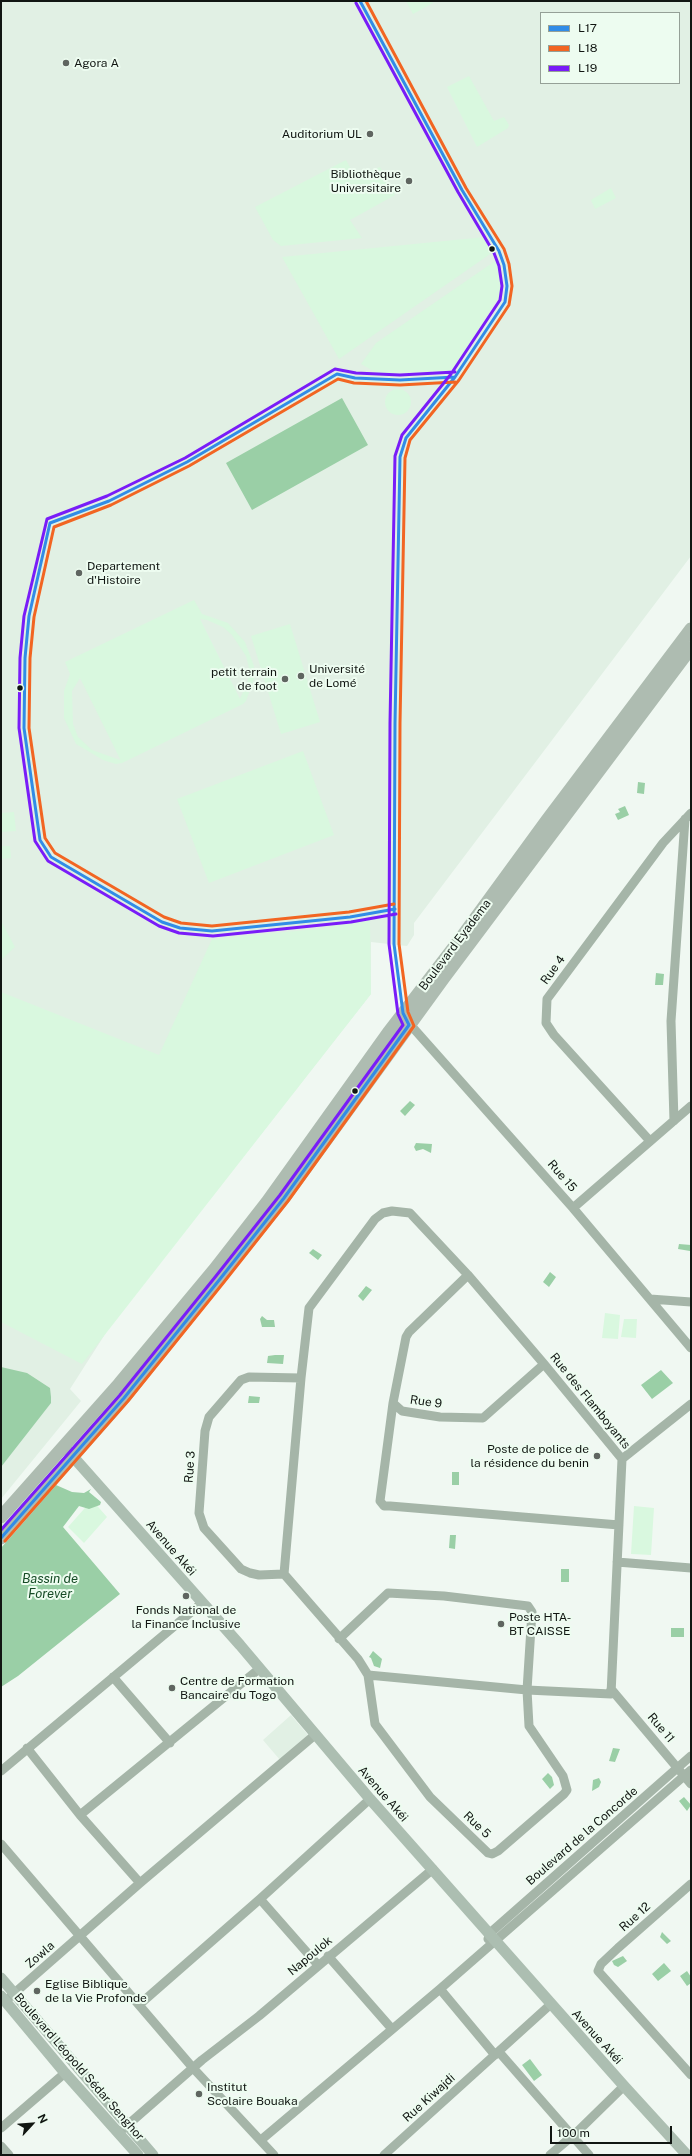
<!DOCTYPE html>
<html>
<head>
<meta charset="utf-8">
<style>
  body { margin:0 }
  #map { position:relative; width:692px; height:2156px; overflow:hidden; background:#f0f8f2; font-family:"Public Sans",sans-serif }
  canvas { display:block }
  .frame { position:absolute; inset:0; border:2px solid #111612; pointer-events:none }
  .legend { position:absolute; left:540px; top:12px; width:140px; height:72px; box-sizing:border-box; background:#edfcf0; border:1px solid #95a097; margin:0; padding:5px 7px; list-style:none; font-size:12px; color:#111612 }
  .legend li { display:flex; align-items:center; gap:8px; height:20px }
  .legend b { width:20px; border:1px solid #95a097 }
  .north { position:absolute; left:12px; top:2104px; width:40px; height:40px; -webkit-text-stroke:3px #edfcf0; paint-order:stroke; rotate:64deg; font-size:11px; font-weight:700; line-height:16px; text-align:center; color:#111612 }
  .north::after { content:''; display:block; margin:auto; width:14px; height:18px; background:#111612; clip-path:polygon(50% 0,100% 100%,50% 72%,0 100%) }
  .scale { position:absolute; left:550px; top:2126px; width:122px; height:18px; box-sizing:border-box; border:2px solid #111612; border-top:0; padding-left:5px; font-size:12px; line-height:14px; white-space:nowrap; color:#111612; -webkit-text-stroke:3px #edfcf0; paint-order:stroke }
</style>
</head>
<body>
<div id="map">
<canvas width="692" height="2156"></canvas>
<div class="frame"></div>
<ul class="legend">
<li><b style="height:5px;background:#318ce7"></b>L17</li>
<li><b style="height:5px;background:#f26522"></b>L18</li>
<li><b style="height:5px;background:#791cf8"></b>L19</li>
</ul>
<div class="north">N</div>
<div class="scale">100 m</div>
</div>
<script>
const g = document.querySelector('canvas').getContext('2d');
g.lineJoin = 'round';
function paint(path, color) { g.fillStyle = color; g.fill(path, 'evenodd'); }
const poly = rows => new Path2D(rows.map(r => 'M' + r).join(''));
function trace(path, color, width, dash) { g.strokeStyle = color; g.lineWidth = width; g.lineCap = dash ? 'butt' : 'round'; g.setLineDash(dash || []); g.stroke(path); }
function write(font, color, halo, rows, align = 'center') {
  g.font = font + ' "Public Sans",sans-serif'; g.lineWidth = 4; g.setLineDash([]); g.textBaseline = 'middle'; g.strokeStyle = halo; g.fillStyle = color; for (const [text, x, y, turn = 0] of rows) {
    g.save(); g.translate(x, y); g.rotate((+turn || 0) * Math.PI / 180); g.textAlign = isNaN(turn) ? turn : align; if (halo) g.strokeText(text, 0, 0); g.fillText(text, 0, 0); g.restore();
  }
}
const built = poly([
  [1,1,691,1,691,556,414,923,414,935,407,946,371,942,371,994,109,1328,70,1389,81,1401,1,1499],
  [541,13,679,13,679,83,541,83],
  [291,1715,308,1735,280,1760,263,1740]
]);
const green = poly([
  [406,1,432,1,433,3,413,14],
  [469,76,494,121,504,117,509,125,508,128,477,147,447,87],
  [346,160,355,176,380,167,395,195,350,220,362,238,281,246,273,240,255,207],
  [611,188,616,198,595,209,591,200],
  [485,237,493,252,339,359,282,257],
  [498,259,501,264,502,293,485,318,460,362,449,371,377,373,361,364,376,343],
  '385 402a13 13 0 1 1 26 0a13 13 0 1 1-26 0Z',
  [194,600,202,614,228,623,245,642,254,666,254,679,246,701,243,704,122,763,116,764,103,760,76,744,64,718,64,691,70,674,65,662],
  [200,619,207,620,223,627,232,635,246,656,249,668,248,680,240,699],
  [80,678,120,759,120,760,92,750,78,737,73,724,72,691],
  [290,624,320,722,281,734,251,636],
  [303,751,334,835,209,883,177,799],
  [14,812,16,831,1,832,1,813],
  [1,846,10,846,11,858,1,859],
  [370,919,371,994,82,1364,1,1322,1,992,159,1055,212,939,317,929],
  [1,921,15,947,1,960],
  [605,1313,620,1315,618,1339,602,1338],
  [624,1319,637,1319,636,1338,621,1337],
  [55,1463,58,1465,1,1531,1,1525],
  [92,1500,107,1517,84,1543,68,1527],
  [634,1506,654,1508,651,1555,652,1555,631,1554]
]);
const water = poly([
  [342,398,368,445,252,510,226,463],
  [638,782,645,783,644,794,637,793],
  [625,806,629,815,618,820,615,814,620,812,618,809],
  [656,973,664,974,663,985,655,985],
  [410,1101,415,1105,405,1116,400,1111],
  [416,1143,432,1144,431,1153,423,1149,416,1151,414,1147],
  [679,1244,691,1245,690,1251,678,1249],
  [313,1249,322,1255,318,1260,309,1253],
  [550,1272,556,1277,549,1287,543,1282],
  [366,1286,372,1290,363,1301,358,1296],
  [262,1316,267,1320,274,1320,275,1327,262,1327,260,1319],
  [275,1355,284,1355,283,1364,267,1363,268,1356],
  [1,1367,27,1373,50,1388,51,1397,51,1403,1,1467],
  [661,1370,673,1383,652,1399,641,1385],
  [249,1396,260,1397,259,1403,248,1403],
  [452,1472,459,1472,459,1485,452,1485],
  [56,1485,72,1492,84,1493,91,1489,89,1492,101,1502,100,1505,89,1509,79,1506,63,1527,120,1594,18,1676,1,1687,1,1548],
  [450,1535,456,1535,455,1549,449,1548],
  [561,1569,569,1569,569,1582,561,1582],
  [671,1628,684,1628,684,1637,671,1637],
  [373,1651,382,1659,380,1668,374,1666,371,1658,369,1657],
  [613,1748,620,1749,615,1762,609,1761],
  [548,1773,552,1777,554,1785,550,1789,542,1779],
  [599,1778,601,1782,599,1787,592,1791,593,1780],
  [684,1797,691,1805,687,1811,679,1801],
  [662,1932,671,1941,667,1944,660,1937],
  [623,1956,627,1961,618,1967,614,1965,612,1961],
  [664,1963,671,1971,658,1981,652,1974],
  [687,1971,691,1977,691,1983,687,1986,680,1976],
  [530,2059,542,2075,534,2081,522,2065]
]);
const minor = poly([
  [407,1021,573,1208,691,1348],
  [674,1121,671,1021,685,819],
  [650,1141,554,1035,546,1023,547,999,663,843,691,813],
  [573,1208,691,1106],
  [392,1211,410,1213,468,1275,544,1364,622,1459,611,1694,527,1690,368,1675,358,1659,284,1574,301,1378,309,1308,375,1219,383,1213,392,1211],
  [468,1275,409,1332,406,1337,393,1403,380,1501,384,1506,390,1506,619,1525],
  [650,1299,691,1302],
  [393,1403,402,1411,440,1417,483,1418,544,1364],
  [622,1459,691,1404],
  [617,1562,691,1568],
  [284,1574,259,1575,250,1573,241,1569,204,1528,199,1513,205,1431,209,1417,241,1380,249,1377,301,1378],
  [339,1639,388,1593,444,1596,528,1606,532,1612,527,1690,529,1726,563,1776,567,1790,564,1794,498,1851,492,1854,488,1853,430,1797,375,1724,368,1675],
  [113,1677,170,1743],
  [611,1689,691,1784],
  [27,1748,80,1815,140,1883],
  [1,1771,202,1603],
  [80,1815,259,1669],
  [1,1844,193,2068,274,2155],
  [691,1884,618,1948,601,1964,598,1971,691,2075],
  [260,1899,318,1965],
  [488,1939,490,1933,691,1756],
  [328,1956,392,2029],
  [440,1989,495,2055],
  [10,1997,140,1883,316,1734],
  [140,2004,260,1899,370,1799],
  [499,2052,589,2155],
  [1,2128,65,2073],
  [123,2129,202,2060,259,2016,433,1869],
  [261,2140,440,1989,691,1770],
  [1,2146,9,2155],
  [384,2155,551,2004],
  [550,2155,577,2132,624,2086]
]);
const major = poly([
  [68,1451,240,1645,370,1799,624,2086,687,2155],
  [1,1978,153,2155],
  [1,1996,65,2073,138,2155]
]);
const highway = poly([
  [1,1517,119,1384,214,1270,267,1202,388,1033,458,942,547,820,691,629],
  [1,1538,124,1398,284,1198,443,979,691,648]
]);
const bus1 = poly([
  [395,909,350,917,212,931,180,928,162,922,51,857,40,840,24,728,25,658,29,616,50,523,109,501,187,462,337,374,355,378,400,380,455,377],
  [1,1538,124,1398,220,1279,284,1198,409,1025,403,1013,394,944,395,723,400,457,406,438,455,377,505,302,507,286,504,265,499,251,462,190,360,1]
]);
const bus2 = poly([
  [394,904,349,912,212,926,181,923,164,917,55,853,45,838,29,728,30,658,34,617,54,527,111,505,189,466,338,379,354,383,400,385,455,382],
  [5,1541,128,1401,224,1282,288,1201,414,1026,408,1012,399,944,400,723,405,458,410,440,459,380,509,305,512,286,509,264,504,249,466,188,366,1]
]);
const bus3 = poly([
  [396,914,351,922,213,936,179,933,159,926,48,861,35,841,19,728,20,658,24,616,47,519,107,496,185,458,335,369,356,373,400,375,455,372],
  [1,1530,120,1395,216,1276,280,1195,403,1025,398,1014,389,944,390,723,395,456,402,435,451,374,500,300,502,286,499,266,494,253,458,192,356,3]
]);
const markers = [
  [66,63,4,"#5f6560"],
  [370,134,4,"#5f6560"],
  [409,181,4,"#5f6560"],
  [492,249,3.5,"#111612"],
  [79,573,4,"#5f6560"],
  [301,676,4,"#5f6560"],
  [285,679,4,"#5f6560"],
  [20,688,3.5,"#111612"],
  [355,1091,3.5,"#111612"],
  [597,1456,4,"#5f6560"],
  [186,1596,4,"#5f6560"],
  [501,1624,4,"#5f6560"],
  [172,1688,4,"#5f6560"],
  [37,1991,4,"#5f6560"],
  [199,2094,4,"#5f6560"]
];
const poiNames = [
  ["Agora A",74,63],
  ["Auditorium UL",362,134,"right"],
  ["Bibliothèque",401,174,"right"],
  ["Universitaire",401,188,"right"],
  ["Departement",87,566],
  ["d'Histoire",87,580],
  ["Université",309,669],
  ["de Lomé",309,683],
  ["petit terrain",277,672,"right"],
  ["de foot",277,686,"right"],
  ["Poste de police de",589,1449,"right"],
  ["la résidence du benin",589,1463,"right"],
  ["Fonds National de",186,1610,"center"],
  ["la Finance Inclusive",186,1624,"center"],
  ["Poste HTA-",509,1617],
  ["BT CAISSE",509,1631],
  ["Centre de Formation",180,1681],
  ["Bancaire du Togo",180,1695],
  ["Eglise Biblique",45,1984],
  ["de la Vie Profonde",45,1998],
  ["Institut",207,2087],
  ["Scolaire Bouaka",207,2101]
];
const streetNames = [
  ["Boulevard Eyadema",455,945,-53],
  ["Rue 4",553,970,-54],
  ["Rue 15",562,1176,49],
  ["Rue des Flamboyants",590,1401,51],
  ["Rue 9",426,1402,8],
  ["Rue 3",190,1467,-86],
  ["Avenue Akéi",171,1548,49],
  ["Rue 11",661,1728,50],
  ["Avenue Akéi",383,1794,49],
  ["Rue 5",477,1825,44],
  ["Boulevard de la Concorde",582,1836,-41],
  ["Rue 12",635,1917,-42],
  ["Zowla",40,1955,-41],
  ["Napoulok",310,1956,-40],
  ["Avenue Akéi",597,2037,48],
  ["Boulevard Léopold Sédar Senghor",79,2067,49],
  ["Rue Kiwajdi",429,2098,-42]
];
const waterNames = [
  ["Bassin de",50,1579],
  ["Forever",50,1594]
];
paint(built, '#e1f0e4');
paint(green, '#d9f8df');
paint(water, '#9acfa6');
trace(minor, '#a5b5a8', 9);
trace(major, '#acbeb1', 11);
trace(highway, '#aebcb1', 13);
trace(bus1, '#318ce7', 3);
trace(bus2, '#f26522', 3);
trace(bus3, '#791cf8', 3);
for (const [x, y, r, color] of markers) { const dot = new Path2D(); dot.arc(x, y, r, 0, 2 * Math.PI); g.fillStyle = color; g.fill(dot); trace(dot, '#edfcf0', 1.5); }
write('12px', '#111612', '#edfcf0', poiNames, 'left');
write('12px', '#111612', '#edfcf0', streetNames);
write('italic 13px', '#164b26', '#edfcf0', waterNames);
</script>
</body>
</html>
